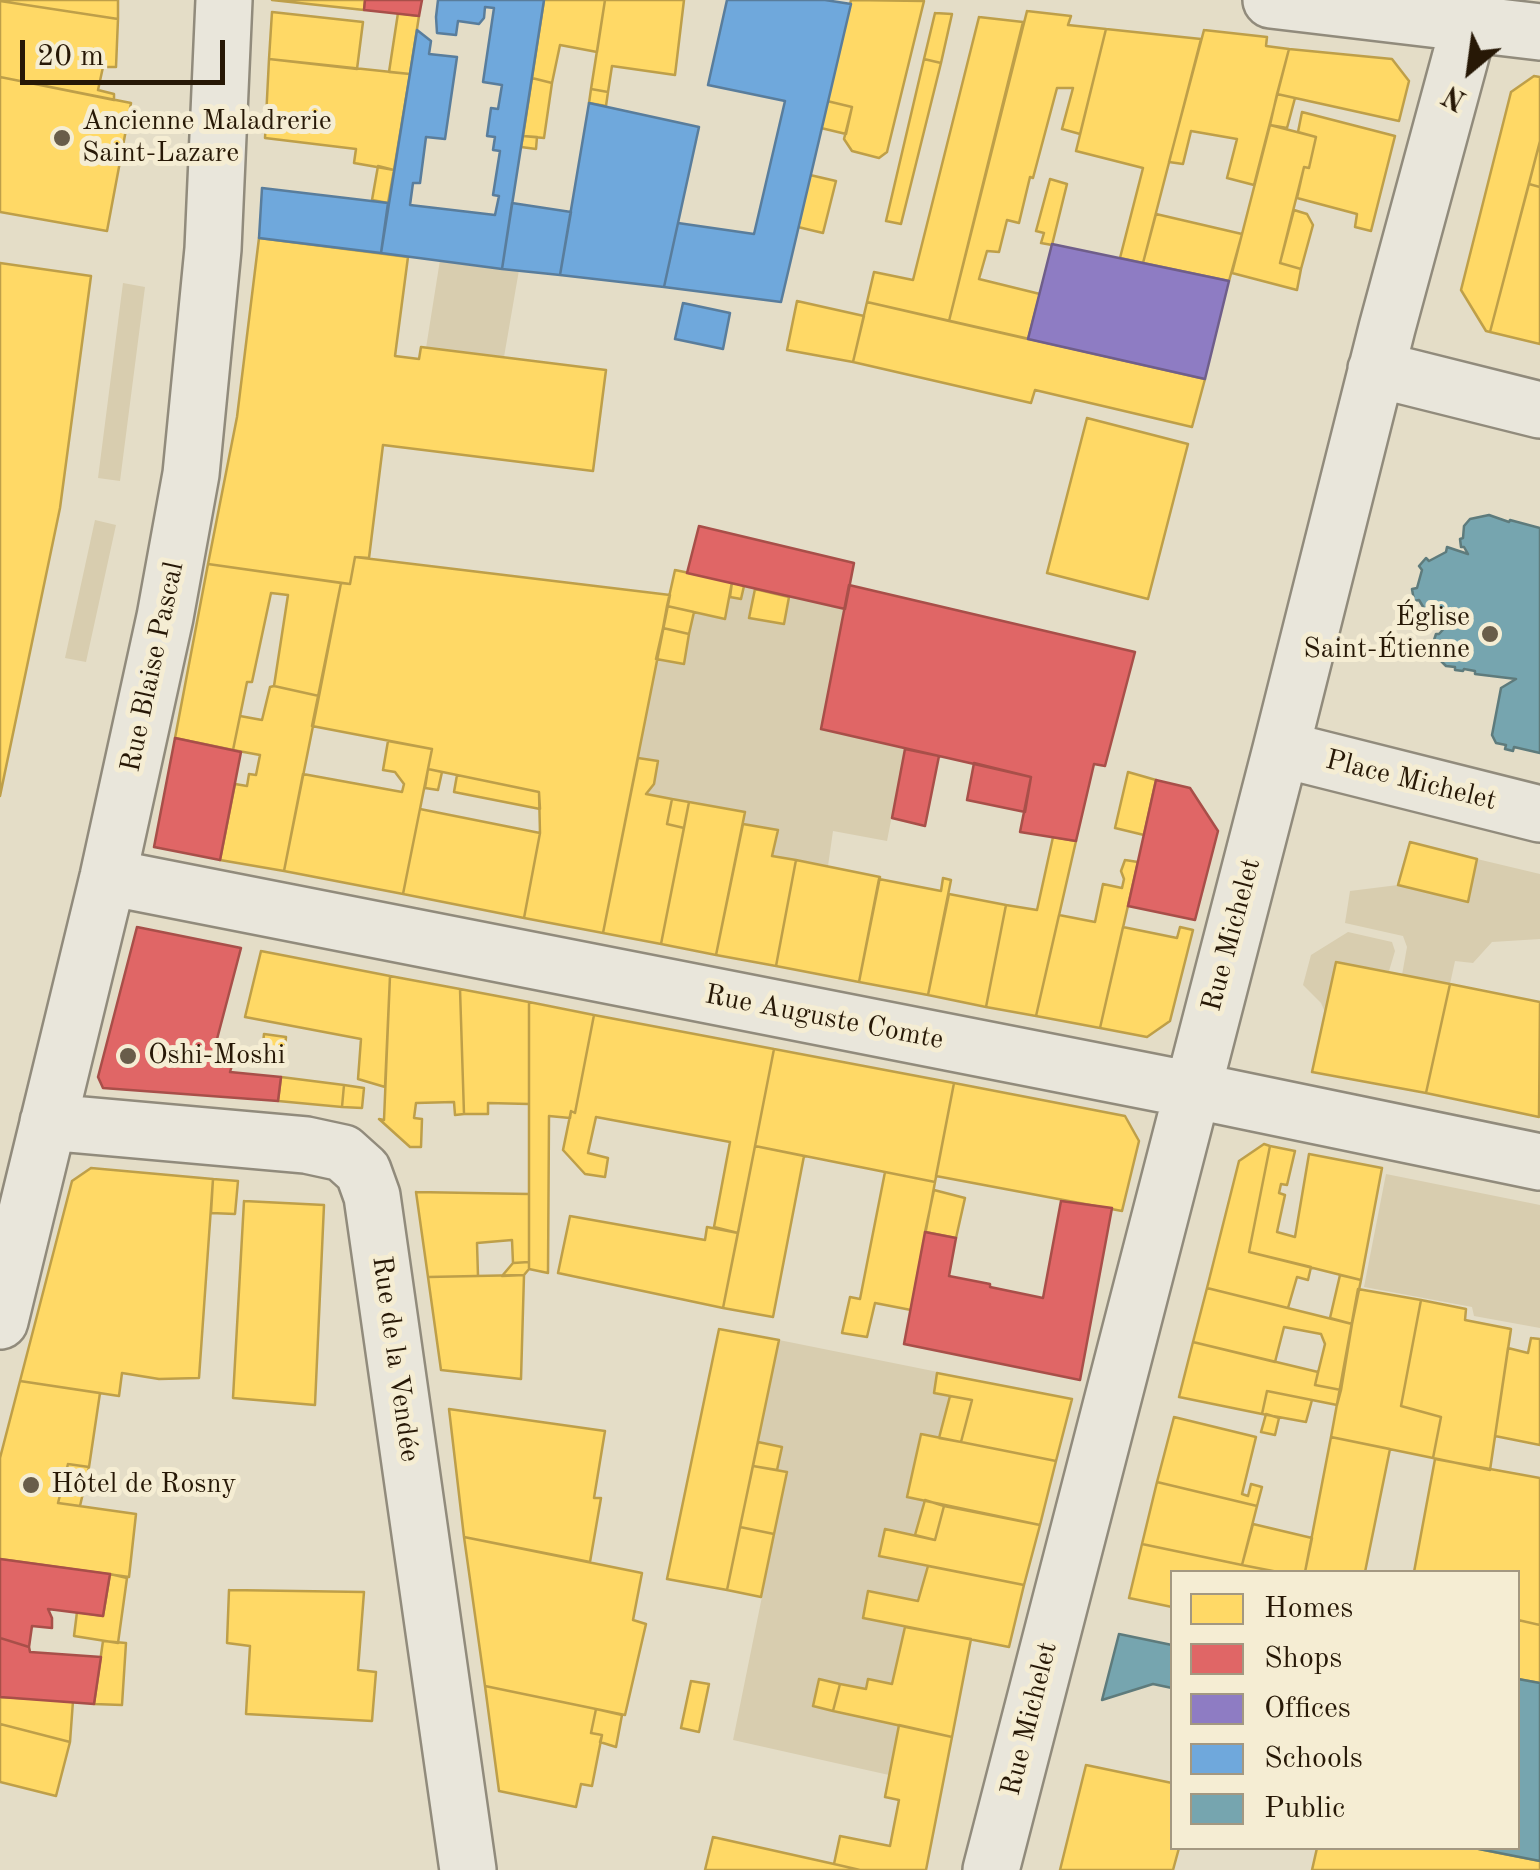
<!DOCTYPE html>
<html>
<head>
<meta charset="utf-8">
<style>
  body { margin:0 }
  #map { position:relative; width:1540px; height:1870px; overflow:hidden; background:#e4ddc7; font-family:"Old Standard TT",serif }
  canvas { display:block }
  .legend { position:absolute; left:1170px; top:1570px; width:350px; height:280px; box-sizing:border-box; background:#f5edd3; border:2px solid #a39881; margin:0; padding:12px 18px; list-style:none; font-size:30px; color:#271806 }
  .legend li { display:flex; align-items:center; gap:20px; height:50px }
  .legend b { width:50px; border:2px solid #a39881 }
  .north { position:absolute; left:1420px; top:20px; width:100px; height:100px; -webkit-text-stroke:8px #f5edd3; paint-order:stroke; rotate:209deg; font-size:28px; font-weight:700; line-height:40px; text-align:center; color:#271806 }
  .north::after { content:''; display:block; margin:auto; width:35px; height:45px; background:#271806; clip-path:polygon(50% 0,100% 100%,50% 72%,0 100%) }
  .scale { position:absolute; left:20px; top:40px; width:205px; height:45px; box-sizing:border-box; border:5px solid #271806; border-top:0; padding-left:12px; font-size:30px; line-height:35px; white-space:nowrap; color:#271806; -webkit-text-stroke:8px #f5edd3; paint-order:stroke }
</style>
</head>
<body>
<div id="map">
<canvas width="1540" height="1870"></canvas>
<ul class="legend">
<li><b style="height:28px;background:#ffd966"></b>Homes</li>
<li><b style="height:28px;background:#e06666"></b>Shops</li>
<li><b style="height:28px;background:#8e7cc3"></b>Offices</li>
<li><b style="height:28px;background:#6fa8dc"></b>Schools</li>
<li><b style="height:28px;background:#76a5af"></b>Public</li>
</ul>
<div class="north">N</div>
<div class="scale">20 m</div>
</div>
<script>
const g = document.querySelector('canvas').getContext('2d');
g.lineJoin = 'round';
function paint(path, color) { g.fillStyle = color; g.fill(path, 'evenodd'); }
const poly = rows => new Path2D(rows.map(r => 'M' + r).join(''));
function trace(path, color, width, dash) { g.strokeStyle = color; g.lineWidth = width; g.lineCap = dash ? 'butt' : 'round'; g.setLineDash(dash || []); g.stroke(path); }
function write(font, color, halo, rows, align = 'center') {
  g.font = font + ' "Old Standard TT",serif'; g.lineWidth = 10; g.setLineDash([]); g.textBaseline = 'middle'; g.strokeStyle = halo; g.fillStyle = color; for (const [text, x, y, turn = 0] of rows) {
    g.save(); g.translate(x, y); g.rotate((+turn || 0) * Math.PI / 180); g.textAlign = isNaN(turn) ? turn : align; if (halo) g.strokeText(text, 0, 0); g.fillText(text, 0, 0); g.restore();
  }
}
const green = poly([
  [440,260,519,270,504,357,426,348],
  [123,283,145,287,120,481,98,478],
  [95,520,116,525,86,662,65,658],
  [744,586,755,589,750,618,783,624,789,597,845,609,822,729,905,749,887,841,833,831,828,866,772,856,778,830,743,824,745,812,646,794,654,784,658,762,638,758,656,659,684,663,694,613,725,619,730,597,741,599],
  [1477,859,1540,874,1540,939,1492,942,1473,963,1455,961,1450,984,1402,975,1407,947,1403,936,1345,923,1350,891,1398,885,1468,901],
  [1348,932,1392,942,1395,951,1389,971,1336,962,1325,1012,1321,1003,1303,985,1311,955],
  [1386,1174,1540,1205,1540,1328,1474,1316,1472,1307,1364,1287],
  [779,1340,938,1372,934,1393,950,1396,939,1438,920,1435,907,1496,925,1500,915,1535,885,1529,879,1555,928,1566,918,1601,868,1591,863,1617,905,1627,892,1684,868,1680,866,1689,820,1679,813,1706,899,1725,889,1775,733,1740,787,1473,777,1470,781,1447,758,1442]
]);
const homes = poly([
  [0,0,118,0,118,19,0,1,0,0],
  [272,0,365,0,364,10,272,0],
  [544,0,605,0,597,52,560,45,552,83,532,78,544,0],
  [605,0,684,0,675,75,612,66,608,92,591,89,605,0],
  [851,0,924,1,887,152,879,158,852,151,844,139,852,107,827,101,851,0],
  [0,1,118,19,116,67,103,67,98,90,114,94,114,100,0,77,0,1],
  [1027,11,1071,16,1068,25,1106,29,1080,134,1062,129,1073,88,1057,88,1033,178,1030,177,1019,223,1007,220,999,252,987,251,979,279,1040,294,1028,339,949,321,1027,11],
  [272,12,363,22,357,69,269,59,272,12],
  [398,13,419,16,410,74,389,72,398,13],
  [935,13,952,14,941,63,924,59,935,13],
  [979,17,1023,22,949,321,867,302,874,272,913,280,979,17],
  [1106,29,1201,39,1143,263,1120,258,1143,168,1076,151,1106,29],
  [1204,30,1267,37,1266,46,1289,49,1254,185,1227,178,1237,139,1191,131,1183,164,1169,162,1204,30],
  [1289,49,1392,59,1409,81,1399,121,1277,94,1289,49],
  [269,59,410,74,394,170,354,163,356,149,265,138,269,59],
  [924,59,941,63,901,224,886,221,924,59],
  [1534,76,1540,77,1540,141,1490,332,1486,331,1461,290,1511,92,1534,76],
  [0,77,131,103,107,231,0,212,0,77],
  [532,78,552,83,544,138,523,136,532,78],
  [591,89,608,92,606,106,589,103,591,89],
  [1277,94,1295,98,1287,128,1270,125,1277,94],
  [827,101,852,107,846,134,821,128,827,101],
  [1302,112,1395,136,1371,231,1355,227,1357,214,1297,198,1304,167,1309,168,1316,137,1298,132,1302,112],
  [1270,125,1316,137,1309,168,1304,167,1280,263,1301,269,1297,290,1232,273,1270,125],
  [523,136,537,137,536,149,521,147,523,136],
  [1540,141,1540,187,1529,184,1540,141],
  [378,166,394,170,388,203,372,200,378,166],
  [810,175,836,181,823,233,798,227,810,175],
  [1050,179,1067,184,1052,245,1041,243,1044,233,1036,231,1050,179],
  [1529,184,1540,187,1540,344,1490,332,1529,184],
  [1294,210,1307,214,1313,225,1301,269,1280,263,1294,210],
  [1156,214,1242,234,1229,281,1143,263,1156,214],
  [259,238,408,257,395,356,419,359,421,347,606,370,593,471,383,445,369,558,355,557,350,584,208,564,237,417,259,238],
  [0,263,91,276,60,508,0,796,0,263],
  [797,301,864,316,853,362,787,350,797,301],
  [867,302,1205,379,1192,427,1035,390,1031,403,853,362,867,302],
  [1087,418,1188,444,1148,599,1047,573,1087,418],
  [355,557,670,595,603,933,524,918,540,833,539,792,428,769,432,749,312,726,341,583,350,584,355,557],
  [208,564,341,583,319,696,274,686,288,595,271,593,252,682,247,682,233,750,175,738,208,564],
  [675,570,732,582,725,619,667,606,675,570],
  [732,582,744,586,741,599,730,597,732,582],
  [755,589,789,597,784,624,749,618,755,589],
  [667,606,694,612,689,634,663,628,667,606],
  [663,628,689,634,684,664,656,659,663,628],
  [274,686,319,696,284,871,220,860,235,784,247,786,249,774,256,775,260,755,233,750,240,716,262,720,270,687,274,686],
  [388,741,432,749,403,894,284,871,303,774,402,792,404,784,395,772,383,770,388,741],
  [638,758,658,761,654,784,646,794,672,799,667,824,684,828,661,944,603,933,638,758],
  [428,769,442,772,438,790,425,788,428,769],
  [1128,772,1156,780,1144,835,1115,828,1128,772],
  [457,775,539,792,540,809,454,792,457,775],
  [672,799,689,802,684,828,667,824,672,799],
  [689,802,745,812,716,955,661,944,689,802],
  [420,809,540,833,524,918,403,894,420,809],
  [743,824,778,830,772,856,796,860,776,966,716,955,743,824],
  [1053,837,1076,841,1036,1016,986,1007,1006,905,1037,910,1053,837],
  [1410,842,1477,859,1468,902,1398,885,1410,842],
  [796,860,880,877,859,982,776,966,796,860],
  [1125,860,1138,862,1100,1028,1036,1016,1059,915,1095,922,1103,884,1122,888,1124,879,1121,871,1125,860],
  [943,878,951,880,928,995,859,982,879,879,941,891,943,878],
  [949,894,1006,905,986,1007,928,995,949,894],
  [1123,927,1177,938,1180,927,1193,930,1170,1021,1147,1037,1100,1028,1123,927],
  [261,951,390,976,385,1087,358,1079,361,1039,245,1017,261,951],
  [1336,962,1450,984,1426,1093,1312,1072,1336,962],
  [390,976,460,989,464,1114,455,1115,454,1102,416,1103,414,1118,422,1119,421,1147,410,1147,379,1119,384,1120,390,976],
  [1450,984,1540,1002,1539,1117,1426,1093,1450,984],
  [460,989,529,1002,529,1104,488,1103,488,1114,464,1114,460,989],
  [529,1002,594,1015,575,1113,571,1111,570,1118,549,1116,548,1273,529,1269,529,1002],
  [594,1015,774,1049,738,1233,714,1227,730,1142,596,1117,588,1153,608,1158,605,1177,585,1174,563,1150,571,1111,575,1113,594,1015],
  [264,1034,286,1037,283,1066,261,1063,264,1034],
  [774,1049,954,1083,935,1182,755,1146,774,1049],
  [281,1077,344,1085,342,1107,278,1101,281,1077],
  [954,1083,1125,1116,1139,1141,1122,1211,936,1176,954,1083],
  [344,1085,364,1088,362,1108,342,1107,344,1085],
  [1264,1144,1270,1146,1249,1252,1311,1267,1308,1280,1297,1277,1288,1308,1207,1288,1239,1161,1264,1144],
  [755,1146,804,1156,773,1317,723,1308,755,1146],
  [1270,1146,1295,1151,1287,1185,1281,1184,1279,1193,1285,1195,1277,1232,1295,1237,1309,1154,1382,1168,1361,1280,1249,1252,1270,1146],
  [91,1168,213,1179,199,1378,159,1379,122,1373,119,1396,20,1381,72,1181,91,1168],
  [885,1172,935,1182,911,1310,875,1303,867,1337,842,1333,850,1297,860,1299,885,1172],
  [213,1179,238,1181,235,1214,211,1213,213,1179],
  [934,1190,965,1198,956,1238,925,1232,934,1190],
  [416,1192,529,1194,529,1262,513,1263,512,1240,477,1243,478,1276,428,1277,416,1192],
  [244,1201,324,1205,315,1405,233,1398,244,1201],
  [570,1216,705,1240,707,1227,738,1233,723,1308,558,1273,570,1216],
  [529,1262,529,1269,524,1275,502,1276,513,1263,529,1262],
  [524,1275,521,1379,441,1370,428,1277,524,1275],
  [1340,1275,1361,1280,1352,1324,1330,1318,1340,1275],
  [1207,1288,1352,1324,1341,1390,1315,1385,1325,1344,1321,1334,1284,1327,1275,1362,1193,1342,1207,1288],
  [1358,1289,1421,1300,1401,1406,1441,1417,1433,1458,1331,1437,1358,1289],
  [1421,1300,1466,1309,1465,1320,1511,1329,1490,1470,1433,1458,1441,1417,1401,1406,1421,1300],
  [719,1329,779,1340,727,1590,667,1579,719,1329],
  [1531,1338,1540,1339,1540,1445,1495,1436,1508,1348,1528,1353,1531,1338],
  [1193,1342,1318,1372,1315,1385,1341,1390,1337,1405,1267,1391,1262,1414,1179,1397,1193,1342],
  [937,1373,1072,1399,1056,1461,961,1442,972,1400,934,1393,937,1373],
  [20,1381,100,1393,89,1467,68,1464,58,1503,136,1514,129,1577,0,1559,0,1458,20,1381],
  [1267,1391,1312,1400,1306,1422,1262,1414,1267,1391],
  [950,1396,972,1400,961,1442,939,1438,950,1396],
  [449,1409,605,1431,594,1498,601,1498,590,1562,464,1537,449,1409],
  [1266,1414,1279,1418,1275,1435,1261,1432,1266,1414],
  [1174,1417,1256,1437,1242,1494,1248,1496,1251,1484,1262,1487,1257,1506,1157,1482,1174,1417],
  [921,1434,1056,1461,1040,1525,907,1497,921,1434],
  [1331,1437,1390,1449,1365,1572,1305,1572,1331,1437],
  [758,1442,782,1447,777,1470,753,1466,758,1442],
  [1435,1459,1540,1478,1540,1625,1518,1620,1518,1572,1414,1572,1435,1459],
  [68,1464,89,1467,80,1506,58,1503,68,1464],
  [753,1466,787,1472,774,1534,740,1527,753,1466],
  [1157,1482,1257,1506,1242,1565,1142,1544,1157,1482],
  [925,1500,944,1506,935,1540,915,1535,925,1500],
  [944,1506,1040,1525,1024,1585,879,1556,885,1529,935,1540,944,1506],
  [1253,1524,1312,1538,1305,1572,1278,1572,1242,1565,1253,1524],
  [740,1527,774,1534,761,1597,727,1590,740,1527],
  [464,1537,642,1573,633,1620,646,1624,625,1715,485,1686,464,1537],
  [1142,1544,1242,1565,1278,1572,1172,1572,1172,1607,1129,1598,1142,1544],
  [928,1566,1024,1585,1009,1647,863,1618,868,1591,918,1601,928,1566],
  [110,1574,127,1578,118,1643,74,1636,77,1612,103,1616,110,1574],
  [229,1590,364,1592,358,1670,376,1672,372,1721,246,1714,250,1646,227,1643,229,1590],
  [1518,1620,1540,1625,1540,1683,1518,1679,1518,1620],
  [905,1627,971,1639,952,1737,833,1711,840,1684,866,1689,868,1679,892,1684,905,1627],
  [103,1641,126,1643,122,1705,94,1704,103,1641],
  [819,1679,840,1684,833,1711,813,1706,819,1679],
  [691,1681,709,1684,699,1732,681,1728,691,1681],
  [485,1686,596,1709,591,1733,602,1735,592,1786,581,1784,576,1807,499,1791,485,1686],
  [0,1697,73,1701,70,1742,0,1724,0,1697],
  [596,1709,622,1715,616,1747,600,1742,602,1735,591,1733,596,1709],
  [0,1724,70,1742,56,1796,0,1782,0,1724],
  [899,1725,952,1737,926,1870,860,1870,834,1864,840,1836,890,1846,899,1800,885,1797,899,1725],
  [1086,1765,1172,1783,1172,1848,1179,1848,1173,1870,1060,1870,1086,1765],
  [713,1837,834,1864,860,1870,705,1870,713,1837],
  [1317,1848,1474,1848,1540,1861,1540,1870,1312,1870,1317,1848]
]);
const shops = poly([
  [365,0,422,0,419,16,364,10,365,0],
  [699,526,854,563,845,609,687,573,699,526],
  [849,585,1135,652,1105,766,1094,764,1076,841,1020,832,1031,777,821,729,849,585],
  [175,738,241,752,220,860,154,847,175,738],
  [905,749,939,756,925,826,892,818,905,749],
  [974,763,1031,777,1025,812,967,800,974,763],
  [1156,780,1190,788,1218,831,1195,920,1128,906,1156,780],
  [137,927,241,948,212,1058,233,1062,230,1072,281,1077,278,1101,103,1088,98,1077,137,927],
  [1061,1201,1112,1208,1080,1380,904,1344,925,1232,956,1238,949,1276,990,1284,990,1287,1043,1298,1061,1201],
  [0,1559,110,1574,103,1616,48,1609,52,1618,52,1628,32,1626,29,1647,0,1638,0,1559],
  [0,1638,29,1647,30,1652,101,1657,94,1704,0,1697,0,1638]
]);
const offices = poly([
  [1052,244,1229,281,1205,379,1028,339,1052,244]
]);
const schools = poly([
  [438,0,544,0,502,269,381,253,417,30,431,41,429,54,457,57,445,139,426,137,420,183,413,183,410,205,495,215,499,196,493,195,500,151,493,150,495,137,487,136,491,108,498,109,502,85,483,82,494,8,485,7,484,18,479,24,458,21,456,35,437,33,436,17,438,0],
  [727,0,825,0,851,4,781,302,664,287,678,223,754,234,785,101,708,85,727,0],
  [589,103,699,127,664,287,560,275,589,103],
  [262,188,388,203,381,253,259,238,262,188],
  [512,203,571,212,560,275,502,269,512,203],
  [683,303,730,313,723,349,675,339,683,303]
]);
const public = poly([
  [1489,515,1509,522,1510,520,1540,528,1540,753,1514,747,1513,751,1505,749,1506,745,1496,743,1492,735,1501,688,1516,679,1475,674,1475,671,1464,669,1463,671,1455,670,1455,667,1446,666,1439,659,1438,649,1433,643,1436,634,1439,634,1448,624,1426,618,1428,615,1419,600,1414,601,1412,589,1417,588,1422,570,1419,566,1426,558,1429,561,1446,552,1447,547,1468,554,1464,547,1461,547,1460,539,1463,538,1464,526,1470,519,1489,515],
  [1119,1634,1172,1645,1172,1688,1153,1684,1102,1700,1119,1634],
  [1518,1679,1540,1683,1540,1861,1474,1848,1518,1848,1518,1679]
]);
const street = poly([
  [1271,0,1540,32],
  [1376,369,1540,410],
  [1281,749,1540,814],
  [108,877,1192,1090,1540,1162],
  [48,1122,306,1145,343,1153,363,1171,372,1196,468,1870],
  [0,1321,108,877,165,617,191,474,213,249,224,0],
  [991,1870,1281,749,1387,328,1476,0]
]);
const markers = [
  [62,138,10,"#695d4a"],
  [1490,634,10,"#695d4a"],
  [128,1056,10,"#695d4a"],
  [31,1485,10,"#695d4a"]
];
const poiNames = [
  ["Ancienne Maladrerie",82,122],
  ["Saint-Lazare",82,154],
  ["Église",1470,618,"right"],
  ["Saint-Étienne",1470,650,"right"],
  ["Oshi-Moshi",148,1056],
  ["Hôtel de Rosny",51,1485]
];
const streetNames = [
  ["Rue Blaise Pascal",153,667,-78],
  ["Place Michelet",1411,781,14],
  ["Rue Michelet",1232,935,-75],
  ["Rue Auguste Comte",824,1018,11],
  ["Rue de la Vendée",395,1359,82],
  ["Rue Michelet",1030,1719,-76]
];
paint(green, '#d8cdaf');
paint(homes, '#ffd966');
trace(homes, '#be9f49', 2.5);
paint(shops, '#e06666');
trace(shops, '#a84f49', 2.5);
paint(offices, '#8e7cc3');
trace(offices, '#6f5e8a', 2.5);
paint(schools, '#6fa8dc');
trace(schools, '#597d9c', 2.5);
paint(public, '#76a5af');
trace(public, '#5e7b7c', 2.5);
trace(street, '#918b7c', 60);
trace(street, '#e9e6db', 55);
for (const [x, y, r, color] of markers) { const dot = new Path2D(); dot.arc(x, y, r, 0, 2 * Math.PI); g.fillStyle = color; g.fill(dot); trace(dot, '#f5edd3', 4); }
write('28px', '#271806', '#f5edd3', poiNames, 'left');
write('28px', '#271806', '#f5edd3', streetNames);
</script>
</body>
</html>
